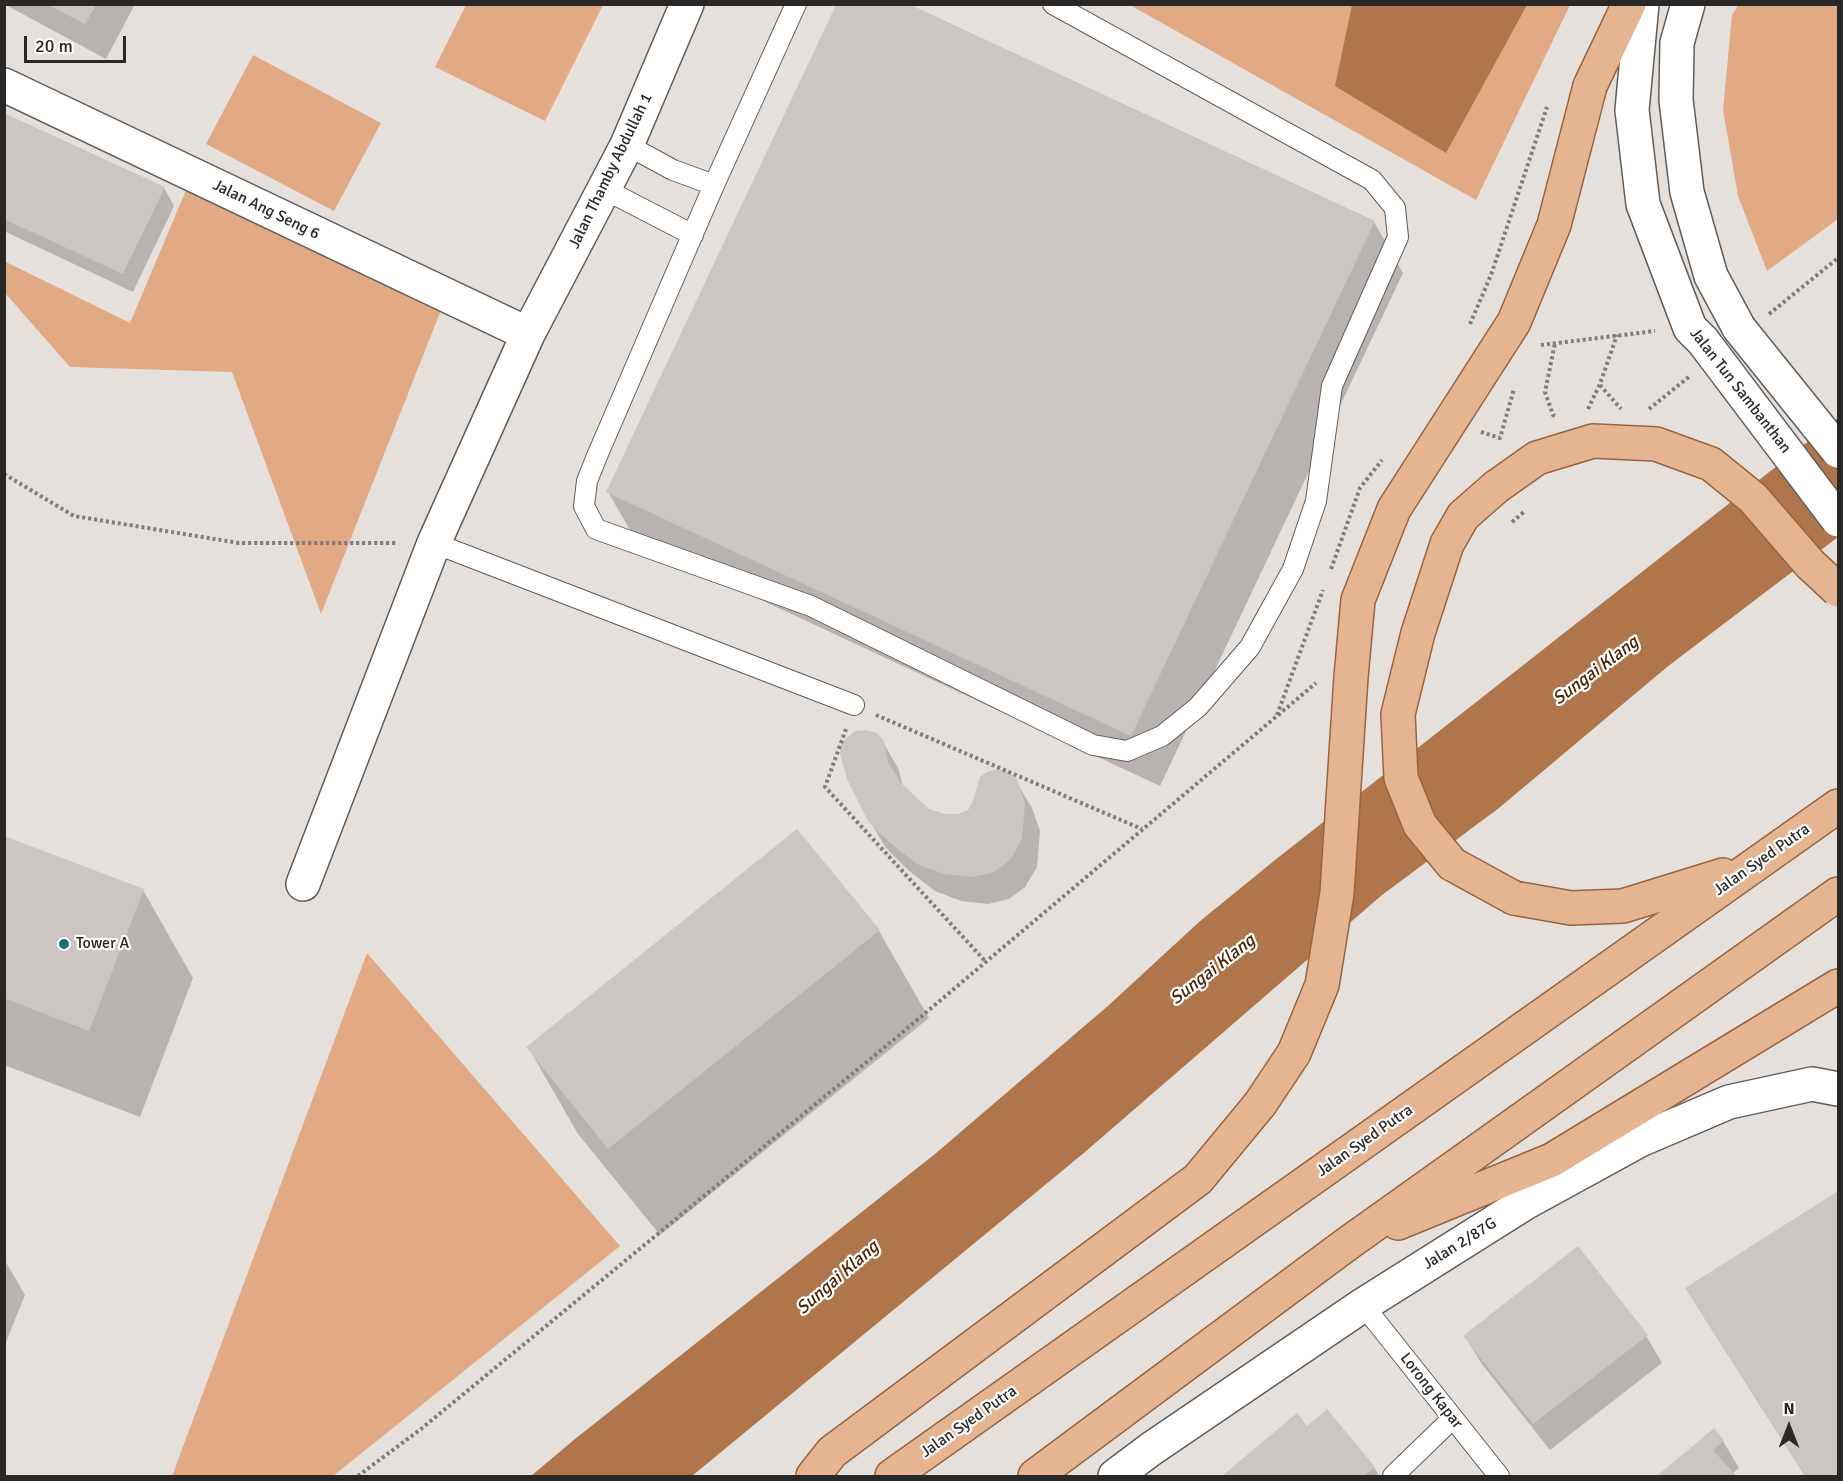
<!DOCTYPE html>
<html>
<head>
<meta charset="utf-8">
<style>
  body { margin:0 }
  #map { position:relative; width:1843px; height:1481px; overflow:hidden; background:#e6e0dc; font-family:Signika,sans-serif }
  canvas { display:block }
  .frame { position:absolute; inset:0; border:6px solid #2a2827; pointer-events:none }
  .north { position:absolute; left:1759px; top:1397px; width:60px; height:60px; -webkit-text-stroke:4px #fff; paint-order:stroke; rotate:0deg; font-size:16px; font-weight:700; line-height:24px; text-align:center; color:#2a2827 }
  .north::after { content:''; display:block; margin:auto; width:21px; height:27px; background:#2a2827; clip-path:polygon(50% 0,100% 100%,50% 72%,0 100%) }
  .scale { position:absolute; left:24px; top:36px; width:102px; height:27px; box-sizing:border-box; border:3px solid #2a2827; border-top:0; padding-left:8px; font-size:18px; line-height:21px; white-space:nowrap; color:#2a2827; -webkit-text-stroke:4px #fff; paint-order:stroke }
</style>
</head>
<body>
<div id="map">
<canvas width="1843" height="1481"></canvas>
<div class="frame"></div>
<div class="north">N</div>
<div class="scale">20 m</div>
</div>
<script>
const g = document.querySelector('canvas').getContext('2d');
g.lineJoin = 'round';
function paint(path, color) { g.fillStyle = color; g.fill(path, 'evenodd'); }
const poly = rows => new Path2D(rows.map(r => 'M' + r).join(''));
function trace(path, color, width, dash) { g.strokeStyle = color; g.lineWidth = width; g.lineCap = dash ? 'butt' : 'round'; g.setLineDash(dash || []); g.stroke(path); }
function write(font, color, halo, rows, align = 'center') {
  g.font = font + ' Signika,sans-serif'; g.lineWidth = 4.5; g.setLineDash([]); g.textBaseline = 'middle'; g.strokeStyle = halo; g.fillStyle = color; for (const [text, x, y, turn = 0] of rows) {
    g.save(); g.translate(x, y); g.rotate((+turn || 0) * Math.PI / 180); g.textAlign = isNaN(turn) ? turn : align; if (halo) g.strokeText(text, 0, 0); g.fillText(text, 0, 0); g.restore();
  }
}
const green = poly([
  [466,5,603,5,545,121,435,67],
  [1130,5,1570,5,1476,200],
  [1738,5,1838,5,1838,219,1767,271,1738,196,1723,110,1732,15],
  [253,55,381,123,334,211,206,144],
  [187,188,441,310,321,614,232,372,70,367,5,293,4,261,130,323],
  [367,953,620,1246,333,1476,172,1476]
]);
const water = poly([
  [1352,5,1527,5,1446,153,1335,86],
  [1838,418,1838,537,1667,667,1499,808,1382,895,1085,1152,692,1476,531,1476,575,1439,935,1154,1109,1005,1199,922,1275,860]
]);
const shadow = poly([
  [4,4,135,4,106,59],
  [838,4,907,4,1374,222,1403,273,1160,786,637,542,608,492],
  [4,114,164,188,174,206,133,292,4,231],
  [883,742,899,770,903,787,929,811,945,816,959,816,1015,780,1032,808,1040,831,1037,867,1025,887,1009,899,988,904,961,901,935,891,908,870,886,848,869,820],
  [797,831,879,931,929,1018,660,1235,578,1134,528,1047],
  [4,838,143,890,193,978,140,1117,4,1065],
  [1838,1193,1838,1476,1805,1476,1708,1324,1687,1289],
  [4,1259,25,1295,4,1347],
  [1465,1336,1646,1336,1662,1363,1550,1450,1481,1363],
  [1297,1416,1307,1428,1374,1467,1379,1476,1225,1476],
  [1713,1430,1723,1441,1739,1468,1732,1474,1734,1476,1659,1476]
]);
const building = poly([
  [48,5,96,5,85,24],
  [836,5,911,5,1375,221,1131,736,606,492],
  [4,113,165,187,123,274,4,219],
  [866,730,877,733,884,741,888,762,901,783,929,809,945,814,958,814,968,810,973,801,980,777,987,772,998,769,1009,772,1017,779,1025,803,1022,839,1010,860,994,872,972,877,944,874,917,864,890,843,868,821,847,779,840,754,841,744,846,739,855,731],
  [797,829,880,930,608,1149,526,1047],
  [4,836,144,889,89,1031,4,998],
  [1838,1191,1838,1476,1806,1476,1685,1288],
  [1578,1246,1648,1335,1533,1424,1463,1336],
  [1327,1409,1375,1467,1363,1476,1222,1476,1297,1413,1307,1426],
  [1714,1428,1724,1440,1713,1450,1736,1476,1657,1476]
]);
const path = poly([
  [1769,314,1838,258],
  [1470,324,1491,275,1547,107],
  [1541,345,1655,331],
  [1600,385,1621,409],
  [1588,409,1600,384,1617,335],
  [1649,409,1690,376],
  [1555,416,1553,415,1545,392,1555,343],
  [1481,432,1500,438,1514,389],
  [4,474,74,516,239,543,398,543],
  [1512,522,1525,511],
  [1331,569,1360,488,1382,460],
  [876,715,1142,829],
  [1277,715,1323,590],
  [846,729,825,787,986,962],
  [358,1476,421,1429,897,1037,1316,683]
]);
const lane = poly([
  [796,4,714,185,597,456,587,481,584,506,596,529,811,606,1093,745,1127,751,1162,736,1198,707,1250,647,1293,569,1316,501,1332,386,1398,237,1395,208,1372,180,1053,4],
  [627,145,673,170,714,185],
  [604,189,693,235],
  [434,543,854,705],
  [1363,1305,1499,1476],
  [1393,1476,1453,1418]
]);
const street = poly([
  [4,85,528,334],
  [303,884,434,543,528,334,627,145,687,4],
  [1115,1476,1151,1449,1363,1305,1525,1203,1640,1140,1729,1102,1812,1084,1838,1089]
]);
const secondary = poly([
  [1642,4,1632,110,1643,204,1690,328,1703,341],
  [1688,4,1677,43,1676,100,1687,192,1711,276,1739,328]
]);
const primary = poly([
  [1590,86,1629,4],
  [1514,898,1571,908,1623,906,1723,875],
  [1398,1223,1552,1160,1838,986],
  [813,1476,832,1452,1198,1179,1260,1104],
  [892,1476,1838,806],
  [1035,1476,1347,1244,1838,894]
]);
const secondaryBridge = poly([
  [1739,328,1838,451],
  [1703,341,1838,520]
]);
const primaryBridge = poly([
  [1514,898,1452,864,1420,825,1401,778,1398,714,1418,633,1447,544,1463,516,1496,487,1537,458,1593,441,1656,444,1711,464,1753,498,1810,564,1838,590],
  [1260,1104,1294,1053,1322,985,1337,893,1351,677,1358,600,1394,509,1514,322,1554,225,1590,86]
]);
const markers = [
  [64,944,6,"#216c74"]
];
const streetNames = [
  ["Jalan Thamby Abdullah 1",611,171,-64],
  ["Jalan Ang Seng 6",266,210,26],
  ["Jalan Tun Sambanthan",1740,391,52],
  ["Jalan Syed Putra",1762,860,-35],
  ["Jalan Syed Putra",1365,1141,-35],
  ["Jalan 2/87G",1460,1244,-32],
  ["Lorong Kapar",1431,1391,52],
  ["Jalan Syed Putra",969,1422,-35]
];
const poiNames = [
  ["Tower A",76,944]
];
const waterNames = [
  ["Sungai Klang",1596,671,-37],
  ["Sungai Klang",1213,970,-38],
  ["Sungai Klang",838,1278,-41]
];
paint(green, '#e1aa84');
paint(water, '#af754b');
paint(shadow, '#0003');
paint(building, '#ccc6c2');
trace(lane, '#615c58', 22);
trace(street, '#615c58', 36);
trace(secondary, '#615c58', 36);
trace(primary, '#98643e', 36);
trace(path, '#7f7c79', 4, [3, 3]);
trace(lane, '#fff', 20);
trace(street, '#fff', 33);
trace(secondary, '#fff', 33);
trace(primary, '#e5b592', 33);
trace(secondaryBridge, '#615c58', 36, []);
trace(primaryBridge, '#98643e', 36, []);
trace(secondaryBridge, '#fff', 33);
trace(primaryBridge, '#e5b592', 33);
for (const [x, y, r, color] of markers) { const dot = new Path2D(); dot.arc(x, y, r, 0, 2 * Math.PI); g.fillStyle = color; g.fill(dot); trace(dot, '#fff', 2); }
write('16px', '#2a2827', '#fff', streetNames);
write('16px', '#2a2827', '#fff', poiNames, 'left');
write('italic 18px', '#492200', '#fff', waterNames);
</script>
</body>
</html>
